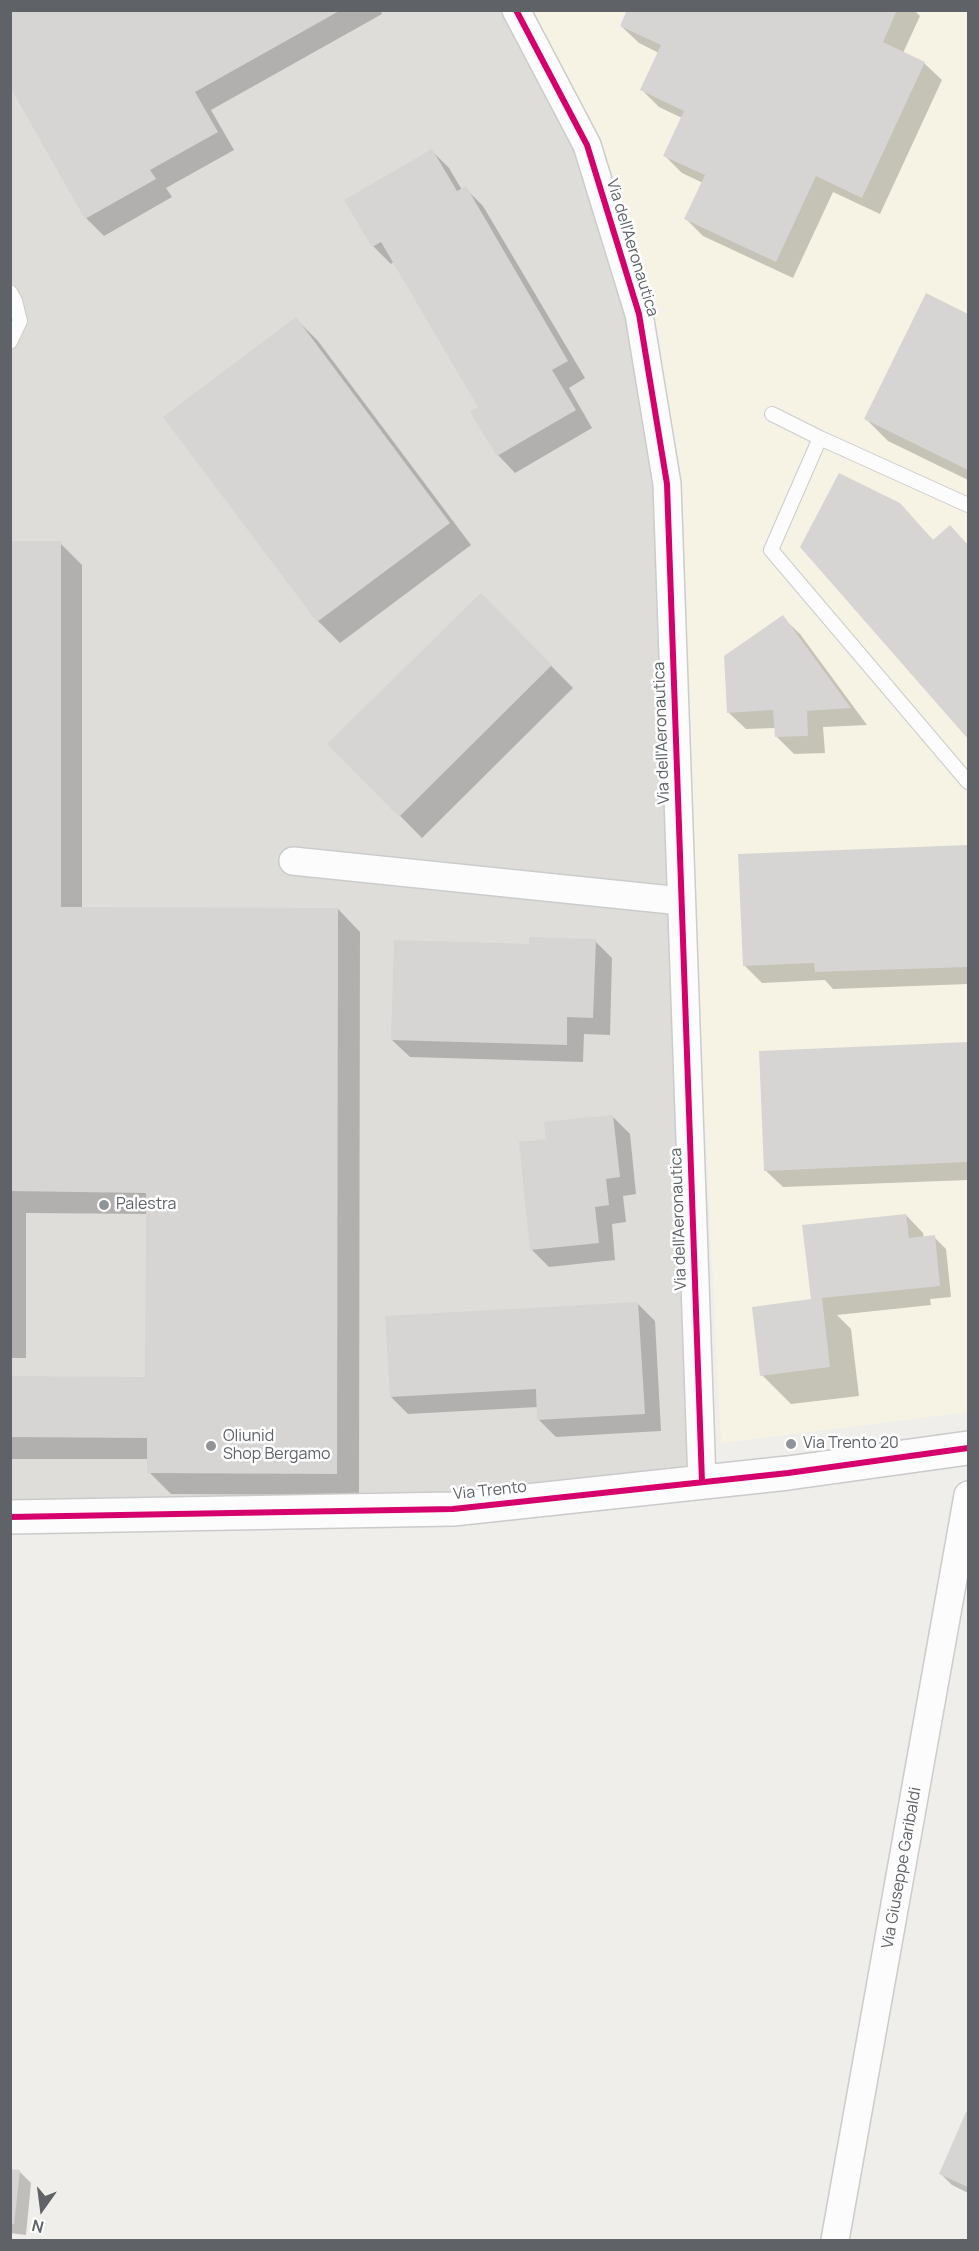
<!DOCTYPE html>
<html>
<head>
<meta charset="utf-8">
<style>
  body { margin:0 }
  #map { position:relative; width:979px; height:2251px; overflow:hidden; background:#efeeea; font-family:Manrope,sans-serif }
  canvas { display:block }
  .frame { position:absolute; inset:0; border:12px solid #5f6368; pointer-events:none }
  .north { position:absolute; left:12px; top:2179px; width:60px; height:60px; -webkit-text-stroke:4px #fff; paint-order:stroke; rotate:194deg; font-size:16px; font-weight:700; line-height:24px; text-align:center; color:#5f6368 }
  .north::after { content:''; display:block; margin:auto; width:21px; height:27px; background:#5f6368; clip-path:polygon(50% 0,100% 100%,50% 72%,0 100%) }
</style>
</head>
<body>
<div id="map">
<canvas width="979" height="2251"></canvas>
<div class="frame"></div>
<div class="north">N</div>
</div>
<script>
const g = document.querySelector('canvas').getContext('2d');
g.lineJoin = 'round';
function paint(path, color) { g.fillStyle = color; g.fill(path, 'evenodd'); }
const poly = rows => new Path2D(rows.map(r => 'M' + r).join(''));
function trace(path, color, width, dash) { g.strokeStyle = color; g.lineWidth = width; g.lineCap = dash ? 'butt' : 'round'; g.setLineDash(dash || []); g.stroke(path); }
function write(font, color, halo, rows, align = 'center') {
  g.font = font + ' Manrope,sans-serif'; g.lineWidth = 5; g.setLineDash([]); g.textBaseline = 'middle'; g.strokeStyle = halo; g.fillStyle = color; for (const [text, x, y, turn = 0] of rows) {
    g.save(); g.translate(x, y); g.rotate((+turn || 0) * Math.PI / 180); g.textAlign = isNaN(turn) ? turn : align; if (halo) g.strokeText(text, 0, 0); g.fillText(text, 0, 0); g.restore();
  }
}
const commercial = poly([
  [525,11,968,11,968,1412,721,1443,678,582]
]);
const industrial = poly([
  [10,11,503,11,575,145,625,314,657,484,693,1472,455,1503,11,1512]
]);
const shadow = poly([
  [10,10,380,10,382,14,211,110,234,150,166,188,172,197,104,236,87,219,10,84],
  [628,10,914,10,920,16,903,53,924,63,942,80,880,214,833,192,793,278,703,236,686,219,703,183,682,173,665,156,682,118,659,107,642,90,659,53,639,43,621,26],
  [432,151,449,168,462,190,465,188,483,206,585,378,569,388,592,428,515,473,498,455,480,407,394,261,391,264,373,246,346,201],
  [927,295,968,316,968,480,888,441,866,419],
  [296,319,318,341,471,545,340,643,318,621],
  [899,504,934,541,950,527,968,545,968,736,802,547],
  [10,543,60,543,82,565,82,909,338,909,360,932,359,1495,171,1494,149,1472,149,1459,10,1459,10,1377,146,1379,148,1214,26,1213,26,1358,10,1358],
  [481,595,573,688,422,838,329,744],
  [782,617,800,634,867,725,823,727,825,753,794,754,777,737,776,728,746,729,728,712],
  [968,846,968,984,833,989,825,980,762,983,744,965,740,855],
  [595,941,612,958,610,1035,584,1034,583,1062,410,1057,392,1040,530,945],
  [968,1044,968,1180,783,1187,765,1170,760,1053],
  [613,1117,630,1134,636,1194,623,1196,626,1222,612,1224,615,1260,549,1267,532,1250,548,1140],
  [906,1215,923,1233,924,1238,934,1237,946,1249,951,1297,930,1299,931,1305,837,1315,851,1329,859,1396,791,1404,762,1375,814,1301],
  [638,1304,655,1321,661,1431,556,1437,539,1420,538,1407,408,1414,391,1397],
  [967,2114,968,2114,968,2193,952,2185,941,2174],
  [10,2170,19,2171,31,2183,26,2235,10,2233]
]);
const building = poly([
  [10,10,341,10,195,92,218,132,150,170,156,179,85,219,10,87],
  [627,10,897,10,883,42,925,62,862,198,816,176,776,262,684,219,705,175,663,156,684,111,640,90,661,45,620,26],
  [432,149,457,191,466,186,568,361,552,370,576,410,497,456,470,412,478,407,381,242,372,247,344,200],
  [926,293,968,314,968,470,864,419],
  [296,317,450,523,317,622,163,417],
  [839,473,900,503,933,540,950,525,968,545,968,739,800,547],
  [10,541,61,541,61,907,338,908,337,1474,147,1473,147,1438,10,1437,10,1376,145,1377,146,1193,10,1191],
  [481,593,552,665,399,817,327,744],
  [783,615,851,708,807,711,808,736,775,737,773,710,727,713,724,656],
  [968,845,968,967,815,972,814,963,743,966,738,854],
  [529,937,596,939,593,1018,567,1017,567,1045,391,1040,394,940,529,944],
  [968,1042,968,1162,764,1171,759,1051],
  [613,1115,620,1177,606,1179,609,1205,595,1207,599,1243,530,1250,519,1142,546,1139,544,1122],
  [906,1214,909,1238,935,1235,940,1286,822,1298,830,1367,760,1376,752,1307,811,1299,802,1225],
  [638,1302,645,1414,537,1420,536,1389,390,1397,385,1316],
  [966,2112,968,2113,968,2187,939,2174],
  [10,2169,20,2170,14,2224,10,2223]
]);
const lane = poly([
  [10,292,15,301,20,321,10,342],
  [772,414,820,438],
  [968,505,820,438,771,550,968,782]
]);
const street = poly([
  [516,10,587,145,639,314,667,484,702,1482],
  [293,861,681,901],
  [835,2240,968,1495]
]);
const secondary = poly([
  [10,1517,453,1509,788,1473,968,1448]
]);
const cycleway = poly([
  [516,10,587,145,639,314,667,484,702,1482],
  [10,1517,453,1509,788,1473,968,1448]
]);
const markers = [
  [104,1205,6,"#919496"],
  [791,1444,6,"#919496"],
  [211,1446,6,"#919496"]
];
const streetNames = [
  ["Via dell'Aeronautica",632,248,73],
  ["Via dell'Aeronautica",662,733,-92],
  ["Via dell'Aeronautica",679,1219,-92],
  ["Via Trento",490,1491,-6],
  ["Via Giuseppe Garibaldi",902,1868,-80]
];
const poiNames = [
  ["Palestra",116,1205],
  ["Oliunid",223,1437],
  ["Shop Bergamo",223,1455],
  ["Via Trento 20",803,1444]
];
paint(commercial, '#f7f3e4');
paint(industrial, '#dfddda');
paint(shadow, '#0003');
paint(building, '#d6d5d3');
trace(lane, '#cbcccc', 16);
trace(street, '#cbcccc', 30);
trace(secondary, '#cacacb', 36);
trace(lane, '#fdfcfc', 14);
trace(street, '#fdfcfc', 27);
trace(secondary, '#fdfcfc', 33);
trace(cycleway, '#d6006c', 6);
for (const [x, y, r, color] of markers) { const dot = new Path2D(); dot.arc(x, y, r, 0, 2 * Math.PI); g.fillStyle = color; g.fill(dot); trace(dot, '#fff', 2); }
write('16px', '#5f6368', '#fff', streetNames);
write('16px', '#5f6368', '#fff', poiNames, 'left');
</script>
</body>
</html>
